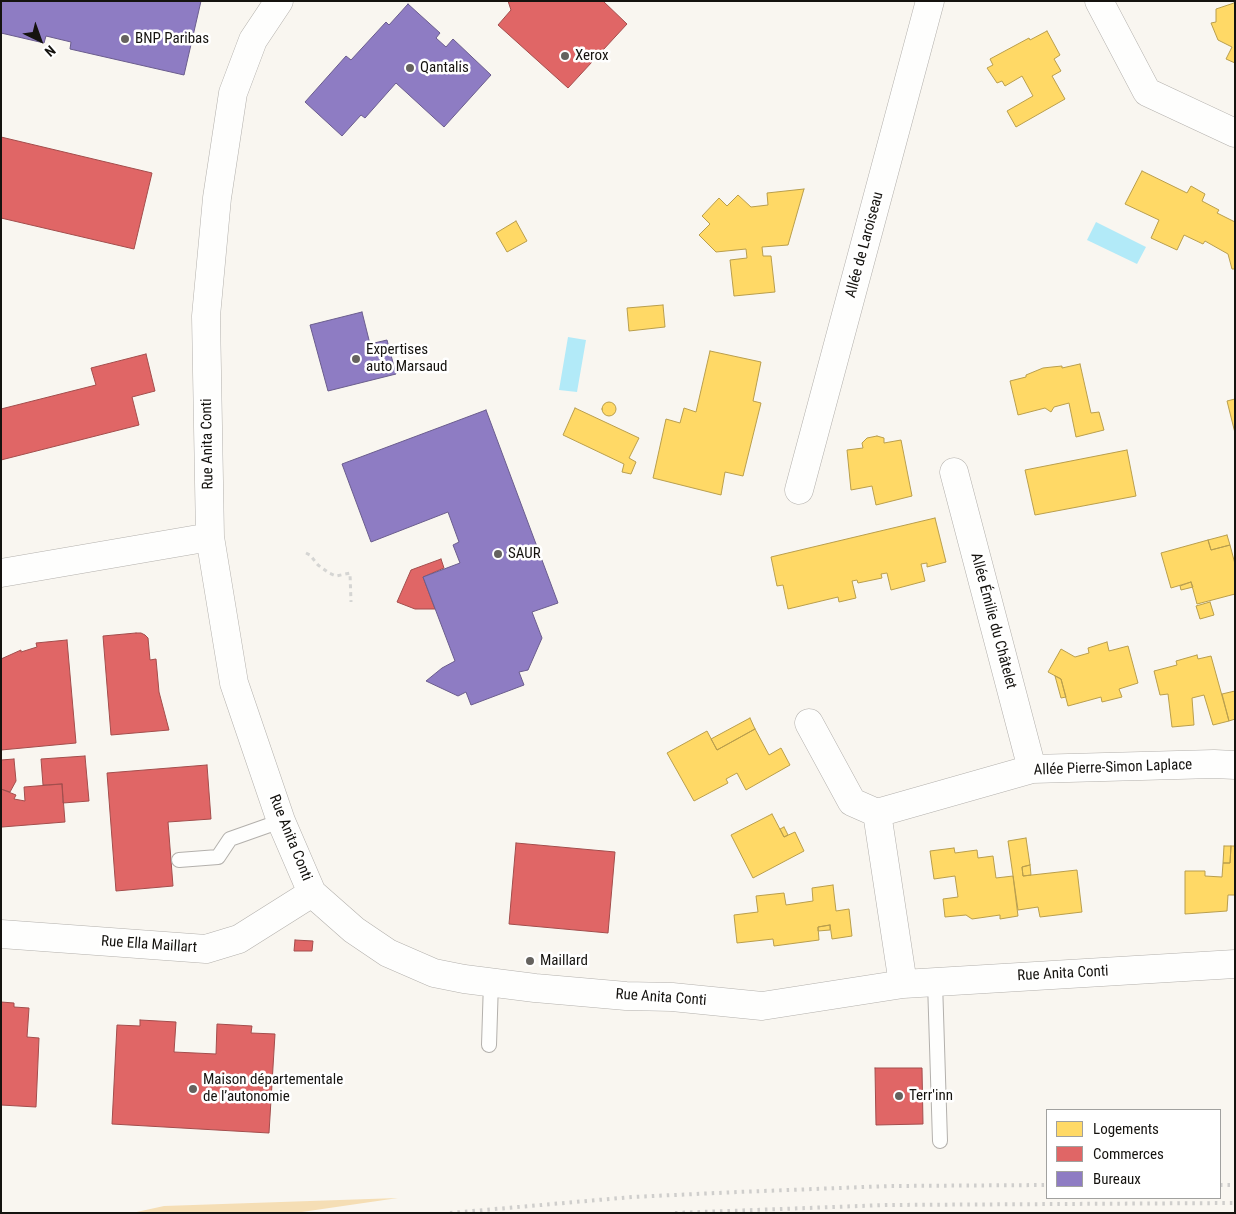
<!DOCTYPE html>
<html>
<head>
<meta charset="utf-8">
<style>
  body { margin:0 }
  #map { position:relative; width:1236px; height:1214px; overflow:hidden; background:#f9f6f0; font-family:"Roboto Condensed",sans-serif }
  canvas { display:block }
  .frame { position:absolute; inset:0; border:2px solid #15130f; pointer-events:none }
  .legend { position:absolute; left:1046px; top:1109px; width:175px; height:90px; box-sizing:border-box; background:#fff; border:1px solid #a1a19f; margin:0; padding:6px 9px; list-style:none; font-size:15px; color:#15130f }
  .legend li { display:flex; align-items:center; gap:10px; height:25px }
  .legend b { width:25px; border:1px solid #a1a19f }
  .north { position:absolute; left:15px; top:15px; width:50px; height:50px; -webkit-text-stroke:4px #fff; paint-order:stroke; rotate:138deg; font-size:14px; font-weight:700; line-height:20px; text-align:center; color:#15130f }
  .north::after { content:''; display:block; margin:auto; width:18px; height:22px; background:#15130f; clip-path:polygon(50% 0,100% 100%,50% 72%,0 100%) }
</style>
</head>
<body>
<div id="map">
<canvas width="1236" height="1214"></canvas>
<div class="frame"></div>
<ul class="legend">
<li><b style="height:14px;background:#ffd966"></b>Logements</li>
<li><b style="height:14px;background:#e06666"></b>Commerces</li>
<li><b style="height:14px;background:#8e7cc3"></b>Bureaux</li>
</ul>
<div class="north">N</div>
</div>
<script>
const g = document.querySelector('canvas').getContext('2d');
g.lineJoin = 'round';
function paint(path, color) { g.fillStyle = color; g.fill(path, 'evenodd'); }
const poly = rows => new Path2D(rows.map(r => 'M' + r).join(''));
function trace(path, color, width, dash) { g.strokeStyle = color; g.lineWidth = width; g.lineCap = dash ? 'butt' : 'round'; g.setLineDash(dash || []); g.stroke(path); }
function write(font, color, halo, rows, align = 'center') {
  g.font = font + ' "Roboto Condensed",sans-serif'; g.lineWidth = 5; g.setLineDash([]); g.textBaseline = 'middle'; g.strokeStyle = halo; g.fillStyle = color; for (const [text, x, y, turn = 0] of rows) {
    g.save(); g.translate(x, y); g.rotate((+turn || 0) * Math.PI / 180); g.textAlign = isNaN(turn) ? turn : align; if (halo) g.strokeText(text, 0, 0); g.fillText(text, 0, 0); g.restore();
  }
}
const green = poly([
  [398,1198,295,1213,132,1213,164,1206]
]);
const water = poly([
  [1096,222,1146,247,1137,264,1087,240],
  [568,337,586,340,577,392,559,390]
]);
const homes = poly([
  [1234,3,1235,4,1235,63,1226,59,1232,47,1218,40,1211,23,1216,22,1216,9,1234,3],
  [1047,31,1060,55,1054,59,1061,71,1052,76,1065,99,1016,127,1007,111,1033,96,1022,76,1005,86,1002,81,997,83,987,68,993,65,990,59,1029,38,1030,40,1047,31],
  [1142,171,1187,193,1191,186,1205,194,1202,201,1219,210,1217,213,1235,222,1235,269,1232,269,1228,254,1205,241,1203,244,1184,235,1177,250,1151,238,1159,220,1125,204,1142,171],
  [804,189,788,245,762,247,763,256,771,256,775,292,734,296,730,260,747,258,746,249,716,252,699,235,710,224,702,216,719,198,727,206,738,195,751,207,768,205,767,193,804,189],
  [516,221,527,241,507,252,496,233,516,221],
  [663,305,665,327,629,331,627,308,663,305],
  [710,351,761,362,753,401,761,403,743,476,725,472,721,495,653,478,666,419,680,423,684,408,696,412,710,351],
  [1080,364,1091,413,1099,412,1104,430,1076,437,1069,403,1054,407,1051,412,1045,408,1018,415,1010,381,1026,377,1026,375,1043,368,1052,367,1062,366,1062,368,1080,364],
  [1235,399,1235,433,1227,401,1235,399],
  '602 409a7 7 0 1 1 14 0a7 7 0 1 1-14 0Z',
  [575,408,639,438,629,458,636,462,631,474,622,472,624,464,563,435,575,408],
  [877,436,884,438,884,443,901,440,912,496,876,505,872,486,851,490,847,450,863,448,862,443,867,438,877,436],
  [1127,450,1136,496,1035,515,1025,470,1127,450],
  [935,518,946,562,927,567,927,563,921,564,925,581,891,590,887,573,881,574,882,578,858,583,857,580,852,581,856,598,839,602,838,597,788,609,783,585,777,586,771,557,935,518],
  [1227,535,1230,545,1211,550,1208,540,1227,535],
  [1208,540,1211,550,1230,545,1235,564,1235,594,1197,604,1191,582,1171,588,1161,553,1208,540],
  [1191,582,1193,587,1181,590,1180,586,1191,582],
  [1210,602,1214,615,1200,619,1196,606,1210,602],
  [1107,642,1109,651,1128,646,1138,683,1119,689,1122,697,1102,702,1101,697,1068,706,1061,679,1048,672,1061,649,1075,657,1089,653,1088,648,1107,642],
  [1197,655,1198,659,1211,656,1229,721,1213,725,1204,695,1192,698,1194,725,1172,727,1168,694,1160,695,1154,671,1177,665,1176,661,1197,655],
  [1055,676,1061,679,1066,697,1061,698,1055,676],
  [1235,691,1235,719,1229,721,1222,694,1235,691],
  [750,718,755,729,717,750,711,739,750,718],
  [755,729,769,755,781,748,790,765,746,790,737,773,726,779,728,783,694,801,667,753,707,731,717,750,755,729],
  [772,814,784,837,795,832,804,851,753,878,731,835,772,814],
  [784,827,788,835,784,837,780,829,784,827],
  [1026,838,1030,865,1022,867,1023,876,1077,870,1082,912,1040,917,1038,907,1018,910,1008,841,1026,838],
  [1224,846,1231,846,1230,863,1223,863,1224,846],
  [1231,846,1235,846,1235,895,1228,895,1227,911,1185,914,1185,871,1205,871,1205,876,1222,877,1223,863,1230,863,1231,846],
  [954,848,955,853,977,850,978,858,993,856,996,878,1013,876,1018,916,1000,919,1000,915,972,919,966,915,945,917,943,899,958,897,955,876,934,879,930,851,954,848],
  [1030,865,1031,875,1023,876,1022,867,1030,865],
  [833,885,836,911,849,909,852,936,832,939,830,925,818,927,819,940,774,946,773,939,737,943,734,915,758,912,756,896,784,893,786,905,813,901,812,888,833,885],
  [830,925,830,930,818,931,818,927,830,925]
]);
const shops = poly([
  [508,1,603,1,627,24,568,88,498,25,511,10,508,1],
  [1,137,152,173,134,249,1,218,1,137],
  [146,354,155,391,132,397,139,425,1,460,1,409,96,385,91,368,146,354],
  [441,559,444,568,423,577,435,609,415,609,397,602,411,570,441,559],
  [136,633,141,633,145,635,148,638,150,660,156,659,159,692,169,730,111,735,103,636,136,633],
  [67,640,76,743,1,750,1,659,21,650,21,652,37,647,36,643,67,640],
  [85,756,89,801,63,803,62,784,43,785,41,759,85,756],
  [14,759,16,781,10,792,1,789,1,760,14,759],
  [207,765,211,819,168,822,173,886,116,891,107,773,207,765],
  [62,784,65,822,2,827,1,828,1,789,16,795,14,799,25,801,24,787,62,784],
  [516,843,615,852,608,933,509,924,516,843],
  [295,940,313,941,312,951,294,951,295,940],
  [1,1002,14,1003,14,1007,29,1008,27,1037,39,1038,36,1107,1,1105,1,1002],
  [140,1020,176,1022,174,1052,216,1054,217,1024,252,1026,251,1033,275,1034,269,1133,112,1124,117,1025,140,1026,140,1020],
  [875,1068,922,1068,923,1124,876,1125,875,1068]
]);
const offices = poly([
  [1,1,201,1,184,75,70,49,71,42,46,36,44,43,1,33,1,1],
  [408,4,440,33,436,38,446,47,453,39,491,75,444,127,396,83,365,118,361,115,342,136,305,102,346,56,351,60,386,22,389,25,408,4],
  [362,312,370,344,387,340,396,374,328,391,310,325,362,312],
  [486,410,558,603,532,612,542,638,528,670,519,672,524,685,471,705,466,692,458,696,426,681,442,668,455,661,423,577,460,563,453,545,459,542,448,512,371,542,342,464,486,410]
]);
const path = poly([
  [306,553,310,555,318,565,329,573,336,576,350,573,351,602]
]);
const service = poly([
  [179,860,218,857,230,839,281,821],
  [935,982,940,1141],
  [489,1045,491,982]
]);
const minor = poly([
  [279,1,253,40,233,93,217,198,206,316,210,537,234,683,281,821,312,893,354,930,388,953,434,973,464,979,535,988,626,996,672,997,762,1006,903,984,1235,964],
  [1099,1,1147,92,1235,133],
  [954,472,1032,769],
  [799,490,930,1],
  [1,573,210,537],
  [809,723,852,802,877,813,1032,769,1214,764,1235,765],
  [877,813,903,984],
  [1,934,206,949,239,939,312,893]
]);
const rail = poly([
  [1220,1185,1235,1185],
  [450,1213,632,1197,738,1192,890,1186,1047,1185],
  [675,1213,886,1205,1235,1203]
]);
const markers = [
  [125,39,5,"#65625e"],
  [565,56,5,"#65625e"],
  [410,68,5,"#65625e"],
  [356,359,5,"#65625e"],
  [498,554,5,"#65625e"],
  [530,961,5,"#65625e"],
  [193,1089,5,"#65625e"],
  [899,1096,5,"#65625e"]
];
const poiNames = [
  ["BNP Paribas",135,39],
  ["Xerox",575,56],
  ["Qantalis",420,68],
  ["Expertises",366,350],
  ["auto Marsaud",366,367],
  ["SAUR",508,554],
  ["Maillard",540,961],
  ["Maison départementale",203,1080],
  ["de l’autonomie",203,1097],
  ["Terr'inn",909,1096]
];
const streetNames = [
  ["Allée de Laroiseau",865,245,-75],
  ["Rue Anita Conti",208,444,-91],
  ["Allée Émilie du Châtelet",993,621,75],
  ["Allée Pierre-Simon Laplace",1113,768,-2],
  ["Rue Anita Conti",290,838,68],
  ["Rue Ella Maillart",149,945,4],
  ["Rue Anita Conti",1063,974,-3],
  ["Rue Anita Conti",661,998,4]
];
paint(green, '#f5deb5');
paint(water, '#b2eaf8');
paint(homes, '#ffd966');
trace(homes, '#b99e4c', 1);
paint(shops, '#e06666');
trace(shops, '#a34d4c', 1);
paint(offices, '#8e7cc3');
trace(offices, '#6a5c8d', 1);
trace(service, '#b3b0ac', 16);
trace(minor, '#b3b0ac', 29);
trace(path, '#d5d5d3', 3, [4, 4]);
trace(service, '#fefefd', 14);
trace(minor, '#fefefd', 28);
trace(rail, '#cfcecc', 4, [2.5, 5]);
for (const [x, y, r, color] of markers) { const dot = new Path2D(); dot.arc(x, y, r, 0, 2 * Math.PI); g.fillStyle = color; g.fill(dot); trace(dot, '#fff', 2); }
write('15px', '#15130f', '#fff', poiNames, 'left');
write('15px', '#15130f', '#fff', streetNames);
</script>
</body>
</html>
